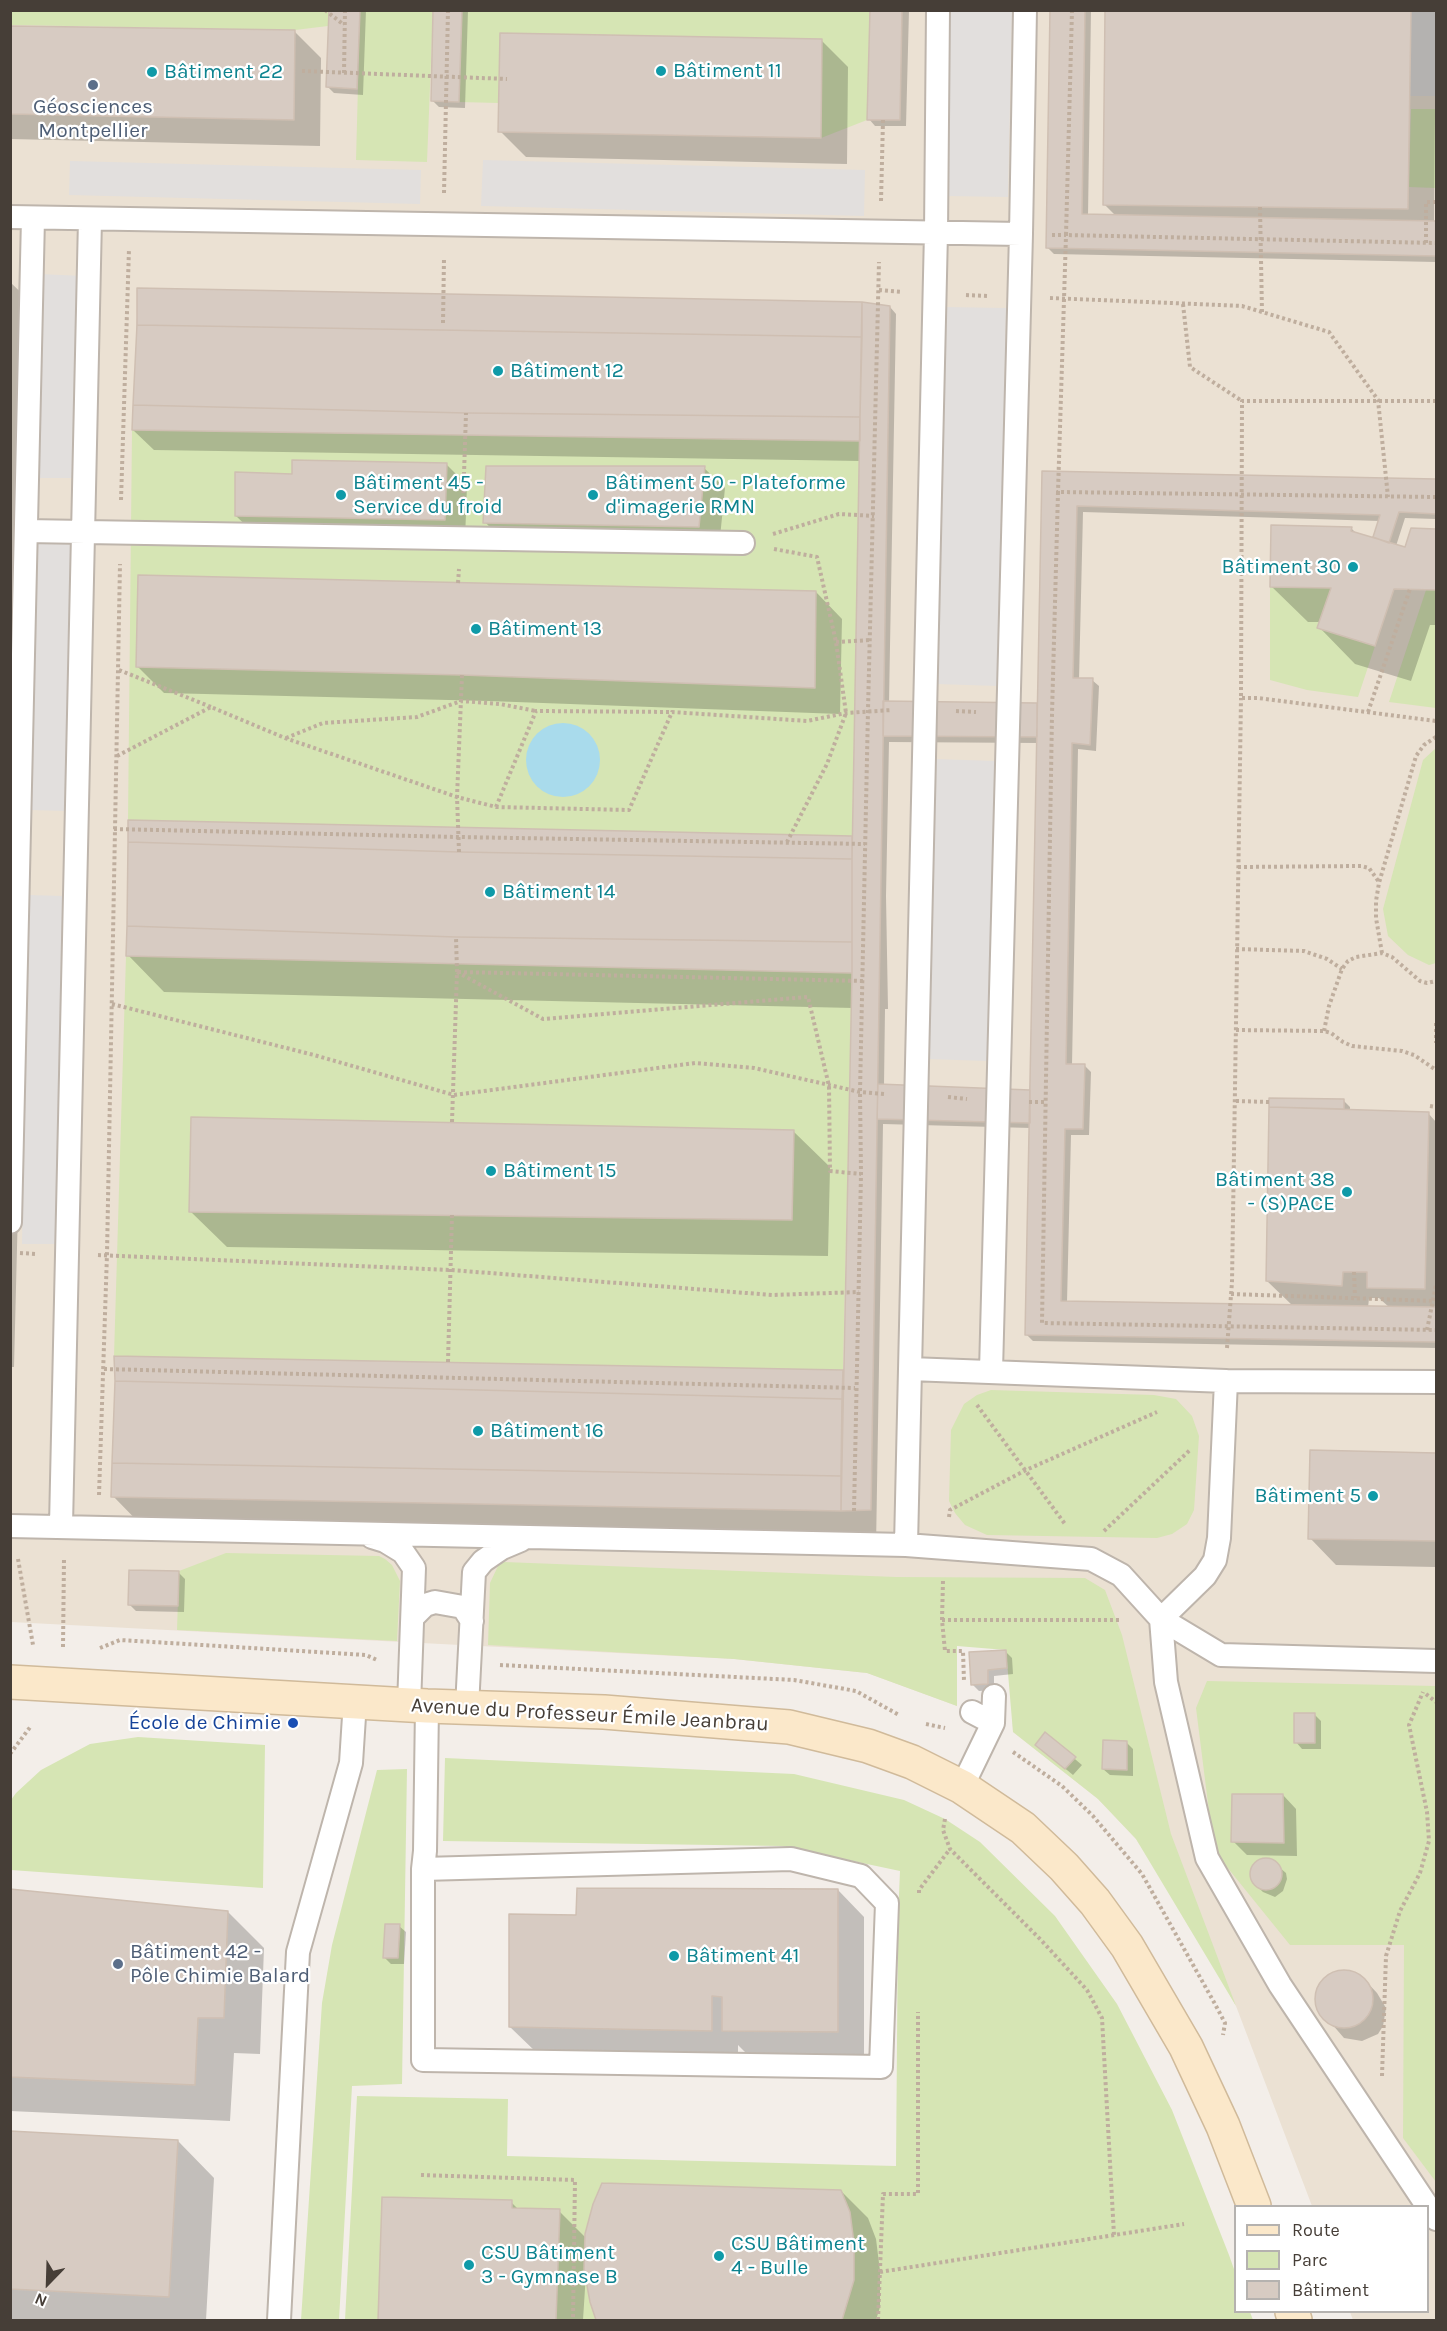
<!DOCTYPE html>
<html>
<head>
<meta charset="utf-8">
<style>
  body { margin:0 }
  #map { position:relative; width:1447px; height:2331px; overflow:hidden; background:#f3eee9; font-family:Karla,sans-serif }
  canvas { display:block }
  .frame { position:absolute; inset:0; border:12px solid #463e37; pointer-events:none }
  .legend { position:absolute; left:1234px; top:2205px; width:195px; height:108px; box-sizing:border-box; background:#fff; border:2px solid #b5b2af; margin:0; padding:8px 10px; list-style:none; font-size:18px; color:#463e37 }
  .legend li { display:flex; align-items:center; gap:12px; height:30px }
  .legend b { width:30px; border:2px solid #b5b2af }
  .north { position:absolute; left:18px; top:2253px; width:60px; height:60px; -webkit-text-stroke:4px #fff; paint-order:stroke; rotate:203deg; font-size:16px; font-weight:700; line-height:24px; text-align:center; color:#463e37 }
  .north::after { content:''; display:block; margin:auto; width:21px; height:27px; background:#463e37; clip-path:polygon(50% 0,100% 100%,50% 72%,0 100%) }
</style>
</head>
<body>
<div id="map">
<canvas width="1447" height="2331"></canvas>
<div class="frame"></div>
<ul class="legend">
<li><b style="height:8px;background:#fbe8ca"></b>Route</li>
<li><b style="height:16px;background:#d6e5b4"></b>Parc</li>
<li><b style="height:16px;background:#d7cbc2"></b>Bâtiment</li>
</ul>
<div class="north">N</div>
</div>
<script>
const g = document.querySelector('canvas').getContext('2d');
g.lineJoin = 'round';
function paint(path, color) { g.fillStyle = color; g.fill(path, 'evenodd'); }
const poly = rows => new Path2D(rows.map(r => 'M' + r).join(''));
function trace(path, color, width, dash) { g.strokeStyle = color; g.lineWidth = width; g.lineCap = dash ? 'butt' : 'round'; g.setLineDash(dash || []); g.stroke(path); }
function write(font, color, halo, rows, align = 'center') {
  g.font = font + ' Karla,sans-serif'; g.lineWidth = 4.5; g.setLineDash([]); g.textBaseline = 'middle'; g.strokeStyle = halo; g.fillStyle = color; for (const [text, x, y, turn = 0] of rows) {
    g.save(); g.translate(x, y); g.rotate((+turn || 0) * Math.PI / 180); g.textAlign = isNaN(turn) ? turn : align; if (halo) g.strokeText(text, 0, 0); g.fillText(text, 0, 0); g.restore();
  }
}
const education = poly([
  [11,11,1436,11,1436,2320,1353,2320,1350,2312,1428,2312,1428,2206,1312,2206,1236,2006,1176,1900,1136,1839,1098,1799,1013,1732,1009,1646,957,1646,957,1706,867,1673,734,1659,11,1622]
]);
const green = poly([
  [11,10,329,10,329,11,328,26,295,30,11,25],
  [360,11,433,11,427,162,356,160],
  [462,11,870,11,867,120,821,138,822,39,500,33,499,103,459,102],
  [1411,109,1436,109,1436,188,1409,187],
  [132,430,860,441,852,836,128,820],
  [1270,587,1331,588,1317,628,1375,646,1358,697,1307,690,1270,680],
  [1426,590,1436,590,1436,708,1389,702],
  [1436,748,1436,963,1429,965,1408,955,1388,936,1383,909,1423,760],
  [126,956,852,973,843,1370,114,1356],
  [991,1390,1154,1395,1176,1399,1192,1416,1199,1436,1194,1510,1187,1524,1172,1534,1157,1538,987,1535,965,1525,955,1513,949,1501,951,1430,964,1404,977,1395],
  [226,1553,379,1556,385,1559,392,1565,400,1581,397,1641,177,1630,179,1571],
  [504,1562,896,1577,1085,1578,1105,1590,1122,1635,1171,1834,1236,2006,1136,1839,1098,1799,1013,1732,1006,1650,957,1646,957,1706,867,1673,734,1659,488,1645,490,1583,498,1566],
  [1207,1681,1436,1686,1436,2182,1403,2138,1404,1945,1290,1945,1214,1851,1196,1708],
  [138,1737,265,1745,263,1888,11,1870,11,1800,16,1793,41,1770,90,1744],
  [445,1758,794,1774,904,1800,945,1819,980,1842,1055,1916,1117,2004,1172,2110,1229,2255,1235,2272,1236,2312,1250,2312,1253,2320,345,2320,357,2096,508,2099,507,2156,896,2166,898,1919,900,1871,782,1846,443,1841],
  [407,1769,402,2084,352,2086,339,2320,301,2320,322,2003,332,1945,377,1770]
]);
const parking = poly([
  [950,11,1012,11,1008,197,946,196],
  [1411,11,1436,11,1436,96,1410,96],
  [483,160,865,170,864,216,481,206],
  [70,161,421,170,420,204,69,195],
  [39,274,83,276,79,478,34,478],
  [943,307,1006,308,998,686,936,684],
  [36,543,75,544,68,811,30,810],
  [933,759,997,761,989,1061,926,1059],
  [27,895,64,896,60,1244,22,1244]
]);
const water = poly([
  '526 760a37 37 0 1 1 74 0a37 37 0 1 1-74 0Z'
]);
const shadow = poly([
  [330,10,366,10,363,95,334,93,327,86],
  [435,10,468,10,465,108,439,107,432,100],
  [871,10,909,10,906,126,875,126,869,119],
  [1052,10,1091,10,1088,216,1116,216,1104,204,1106,10,1436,10,1434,222,1436,222,1436,262,1054,254,1048,248],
  [10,27,294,31,321,58,320,146,10,139],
  [822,41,848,67,847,164,526,157,500,131],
  [10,282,35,306,29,772,14,1367,10,1367],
  [138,289,890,307,896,314,889,702,1039,705,1043,472,1436,481,1436,519,1405,518,1396,546,1406,549,1412,530,1436,531,1436,625,1430,625,1411,681,1355,664,1319,627,1320,622,1308,622,1271,586,1351,528,1357,534,1380,541,1375,536,1380,521,1083,512,1079,680,1092,680,1099,686,1096,751,1078,749,1072,1065,1084,1065,1091,1072,1089,1135,1071,1135,1067,1302,1293,1306,1267,1281,1271,1100,1344,1101,1350,1107,1350,1111,1428,1113,1436,1122,1436,1348,1033,1341,1027,1335,1031,1128,883,1124,876,1547,149,1533,113,1496,116,1358,845,1372,853,1008,164,992,128,955,129,821,854,838,861,461,154,450,133,430],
  [889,742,1038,743,1032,1091,884,1086,885,1009,888,1009,886,896],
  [1369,1298,1379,1298,1390,1308,1368,1308],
  [446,464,467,485,465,540,257,536,236,516,294,476],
  [704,468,725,488,719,547,505,543,485,522],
  [816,592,842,619,840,714,489,701,164,693,138,667],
  [793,1131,830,1167,828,1256,227,1247,190,1211],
  [1312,1452,1436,1454,1436,1567,1336,1565,1310,1538],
  [178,1572,185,1579,184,1612,136,1611,129,1604],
  [1005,1651,1012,1658,1013,1674,994,1676,994,1690,979,1691,972,1684],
  [1314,1714,1321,1721,1321,1749,1302,1749,1296,1742],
  [1045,1734,1082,1765,1073,1775,1044,1751],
  [1127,1743,1133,1749,1133,1776,1110,1775,1103,1769],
  [1283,1795,1296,1809,1297,1856,1247,1855,1233,1841],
  [1261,1860,1273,1862,1286,1873,1287,1879,1283,1891,1275,1897,1263,1892,1256,1885,1251,1875,1256,1864],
  [10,1890,228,1912,264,1948,260,2054,234,2053,230,2121,10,2111],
  [838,1890,864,1917,864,2057,750,2057,738,2045,738,2057,537,2053,510,2027,578,1916],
  [399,1926,406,1932,404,1964,391,1964,384,1957],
  [1346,1971,1363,1978,1377,1993,1386,2008,1383,2026,1378,2034,1362,2041,1344,2038,1318,2008,1317,1990,1329,1976],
  [10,2132,178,2141,214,2178,206,2320,10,2320],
  [841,2191,868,2218,876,2239,880,2271,880,2307,876,2320,598,2320,591,2302,586,2273,583,2320,379,2320,383,2198,511,2202,519,2210,559,2211,587,2239]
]);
const building = poly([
  [329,10,360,10,357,89,326,87,329,10],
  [433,10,462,10,459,102,431,101,433,10],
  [870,10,902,10,900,120,867,120,870,10],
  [1050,10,1085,10,1082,214,1436,221,1436,256,1046,248,1050,10],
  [1105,10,1411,10,1408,209,1103,205,1105,10],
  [10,26,295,30,294,120,10,114,10,26],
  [500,33,822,39,821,138,498,132,500,33],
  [137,288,862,302,862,337,137,325,137,288],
  [862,302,890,306,871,1510,841,1511,852,973,852,859,862,302],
  [137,325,862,337,860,417,466,413,133,405,137,325],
  [133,405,466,413,860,417,860,441,132,430,133,405],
  [292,460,447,463,445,520,235,516,235,472,292,474,292,460],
  [486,466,705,466,699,527,483,523,486,466],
  [1042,471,1436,479,1436,514,1399,512,1389,543,1373,537,1380,515,1077,506,1073,678,1093,678,1090,745,1072,743,1066,1064,1085,1064,1083,1129,1065,1129,1061,1301,1436,1307,1436,1342,1025,1335,1042,471],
  [1271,525,1352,527,1351,531,1405,547,1411,528,1436,529,1436,590,1394,589,1375,646,1317,628,1331,588,1270,587,1271,525],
  [138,575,816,591,815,688,462,675,136,667,138,575],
  [883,701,1037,703,1037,737,883,736,883,701],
  [128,820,852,836,852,859,459,852,128,842,128,820],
  [128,842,459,852,852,859,852,942,456,937,127,926,128,842],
  [127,926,456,937,852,942,852,973,126,956,127,926],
  [878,1084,1030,1090,1030,1123,877,1119,878,1084],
  [1269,1098,1344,1099,1344,1109,1269,1107,1269,1098],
  [1269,1107,1429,1112,1425,1289,1367,1288,1367,1272,1343,1272,1342,1286,1266,1281,1269,1107],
  [191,1117,794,1130,792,1220,189,1212,191,1117],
  [114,1356,843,1370,842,1399,115,1381,114,1356],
  [115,1381,842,1399,841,1476,112,1463,115,1381],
  [1310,1450,1436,1453,1436,1541,1308,1539,1310,1450],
  [112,1463,841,1476,841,1511,111,1497,112,1463],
  [129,1570,179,1571,178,1606,128,1605,129,1570],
  [1006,1650,1007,1668,988,1670,988,1684,971,1685,969,1652,1006,1650],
  [1294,1713,1315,1713,1315,1743,1294,1743,1294,1713],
  [1045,1732,1076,1757,1065,1769,1035,1745,1045,1732],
  [1103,1740,1127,1741,1127,1770,1102,1769,1103,1740],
  [1232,1794,1283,1794,1284,1843,1231,1842,1232,1794],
  '1250 1874a16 16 0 1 1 32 0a16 16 0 1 1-32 0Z',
  [577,1888,838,1889,838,2032,722,2031,722,1997,712,1996,712,2031,509,2027,509,1914,576,1915,577,1888],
  [10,1889,228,1911,224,2018,198,2018,195,2085,10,2077,10,1889],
  [385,1924,400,1924,398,1958,383,1958,385,1924],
  '1315 1999a29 29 0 1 1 58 0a29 29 0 1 1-58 0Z',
  [10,2131,178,2140,169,2297,10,2289,10,2131],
  [602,2183,841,2190,850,2212,854,2243,854,2280,842,2320,596,2320,590,2302,584,2269,585,2234,593,2204,602,2183],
  [382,2197,512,2200,512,2208,560,2209,556,2320,378,2320,382,2197]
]);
const path = poly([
  [325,10,344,25],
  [1072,10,1066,235,1436,243],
  [302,71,507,79],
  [344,73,345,10],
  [444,193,448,10],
  [881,201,883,120],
  [1260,207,1262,312],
  [1052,235,1066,235,1058,492],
  [1426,243,1426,202,1436,202],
  [879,290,902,292],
  [966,295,989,296],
  [1050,298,1242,306,1329,332,1378,400,1388,497],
  [1183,304,1190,367,1242,401],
  [443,323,444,258],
  [1436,401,1242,401,1241,698,1258,698,1436,721],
  [1436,497,1058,492,1052,714,1042,1323,1436,1330],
  [121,500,129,249],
  [463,505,466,413],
  [773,534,839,514,874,516],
  [774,549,817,557,836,642,846,713,827,764,787,842],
  [458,583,459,569],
  [836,642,871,640],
  [119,670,211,707],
  [956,711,976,712],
  [1368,712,1410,589],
  [286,738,323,723,417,717,461,701,500,704,536,711],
  [117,756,211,707,285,738,457,797,496,807,629,810,672,712,807,721,846,713,892,710],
  [496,807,536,711,672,712],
  [114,829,458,837,865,844],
  [459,852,457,797,462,675],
  [1238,867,1361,866,1369,868,1379,882],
  [1236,949,1304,951,1327,959,1342,969],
  [1382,953,1376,918,1376,901,1379,883,1416,756,1424,745,1436,737],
  [457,972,543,1019,808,997,829,1086,830,1171,861,1174],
  [458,972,863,981],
  [112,1004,314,1055,454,1095,695,1063,754,1068,860,1092,884,1094],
  [1436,1023,1436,1043],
  [1236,1030,1324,1031,1331,1033,1343,1042,1352,1046,1402,1051,1414,1055,1436,1070],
  [1324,1031,1329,1006,1342,969,1348,961,1356,957,1382,953,1392,957,1420,981,1427,983,1436,981],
  [948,1097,967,1099],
  [1236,1101,1269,1102],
  [1029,1102,1046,1102],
  [1430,1106,1436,1107],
  [452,1122,457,972,456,937],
  [20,1253,37,1254],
  [98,1255,451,1270,772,1295,859,1292],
  [1354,1272,1355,1298],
  [1231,1294,1436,1301],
  [1427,1330,1436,1285],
  [1227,1348,1232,1282,1241,698],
  [448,1362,452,1214],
  [104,1369,855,1388],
  [977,1405,1065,1524],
  [99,1495,107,1254,120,564],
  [854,1511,861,1174,860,1092,868,710,879,262],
  [949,1517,950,1510,1026,1470,1157,1412],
  [1104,1531,1190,1450],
  [18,1559,33,1645],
  [943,1581,942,1620,945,1651,963,1651,964,1681],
  [942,1620,1119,1620],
  [63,1647,64,1559],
  [100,1648,120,1640,366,1655,377,1660],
  [500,1665,794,1680,856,1691,899,1715],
  [1426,1694,1436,1702],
  [926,1724,945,1728],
  [1013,1752,1062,1786,1093,1816,1142,1874,1215,2004,1225,2023,1223,2035],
  [10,1754,31,1726],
  [945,1819,943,1830,950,1849,1041,1940,1087,1990,1102,2018,1114,2235],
  [919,1893,919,1890,950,1849],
  [1382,2076,1386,1956,1400,1911,1420,1873,1429,1841,1427,1812,1409,1725,1423,1692],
  [421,2175,575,2180,573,2320],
  [880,2272,1184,2224],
  [878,2320,883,2194,918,2194,918,2012]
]);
const lane = poly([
  [10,217,1021,234],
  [26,531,743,543],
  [10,1222,33,218],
  [910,1369,936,232,938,10],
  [991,1371,1021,234,1025,10],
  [1226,1381,1436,1382],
  [61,1525,90,219],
  [10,1526,906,1545,1091,1559,1121,1575,1161,1619,1205,1576,1215,1560,1219,1538,1226,1381,910,1369,906,1545],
  [372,1537,385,1541,403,1552,414,1568,409,1705],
  [413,1617,425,1605,435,1602,463,1607,472,1621],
  [1161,1619,1166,1682,1207,1858,1280,1985,1436,2219],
  [1161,1619,1221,1655,1436,1661],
  [467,1707,474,1572,483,1561,502,1548,521,1540],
  [972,1712,993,1723],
  [962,1787,993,1723,994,1696],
  [423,1869,791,1859,861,1876,887,1903,881,2067,423,2060,423,1869,425,1851,427,1706],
  [279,2320,298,1952,351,1763,355,1701]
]);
const secondary = poly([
  [10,1682,427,1706,604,1712,789,1727,868,1746,912,1762,962,1787,1023,1828,1064,1867,1095,1902,1127,1946,1186,2047,1223,2126,1254,2206],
  [1292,2312,1295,2320]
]);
const markers = [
  [661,71,6,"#0f9aa8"],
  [152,72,6,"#0f9aa8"],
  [93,85,6,"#5c6f8a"],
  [498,371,6,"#0f9aa8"],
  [341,495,6,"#0f9aa8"],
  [593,495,6,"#0f9aa8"],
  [1353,567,6,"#0f9aa8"],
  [476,629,6,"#0f9aa8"],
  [490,892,6,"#0f9aa8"],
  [491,1171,6,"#0f9aa8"],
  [1347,1192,6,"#0f9aa8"],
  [478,1431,6,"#0f9aa8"],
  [1373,1496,6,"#0f9aa8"],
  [293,1723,6,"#1a4fb4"],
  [674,1956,6,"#0f9aa8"],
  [118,1964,6,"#5c6f8a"],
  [719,2256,6,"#0f9aa8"],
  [469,2265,6,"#0f9aa8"]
];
const cultureNames = [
  ["Bâtiment 11",673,71],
  ["Bâtiment 22",164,72],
  ["Bâtiment 12",510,371],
  ["Bâtiment 45 -",353,483],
  ["Service du froid",353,507],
  ["Bâtiment 50 - Plateforme",605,483],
  ["d'imagerie RMN",605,507],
  ["Bâtiment 30",1341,567,"right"],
  ["Bâtiment 13",488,629],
  ["Bâtiment 14",502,892],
  ["Bâtiment 15",503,1171],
  ["Bâtiment 38",1335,1180,"right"],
  ["- (S)PACE",1335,1204,"right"],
  ["Bâtiment 16",490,1431],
  ["Bâtiment 5",1361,1496,"right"],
  ["Bâtiment 41",686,1956],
  ["CSU Bâtiment",731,2244],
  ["4 - Bulle",731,2268],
  ["CSU Bâtiment",481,2253],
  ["3 - Gymnase B",481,2277]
];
const serviceNames = [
  ["Géosciences",93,107],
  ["Montpellier",93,131],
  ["Bâtiment 42 -",130,1952,"left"],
  ["Pôle Chimie Balard",130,1976,"left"]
];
const streetNames = [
  ["Avenue du Professeur Émile Jeanbrau",590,1715,3]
];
const transitNames = [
  ["École de Chimie",281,1723]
];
paint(education, '#ebe1d3');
paint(green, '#d6e5b4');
paint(parking, '#e2dfdd');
paint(water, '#a9dbec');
paint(shadow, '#0003');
paint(building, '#d7cbc2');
trace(building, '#cfbfb2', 1.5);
trace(lane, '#beb5ac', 26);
trace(secondary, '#d0ba9a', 36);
trace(path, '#bfae9e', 4, [3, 3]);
trace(lane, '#fff', 22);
trace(secondary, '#fbe8ca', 33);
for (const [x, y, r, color] of markers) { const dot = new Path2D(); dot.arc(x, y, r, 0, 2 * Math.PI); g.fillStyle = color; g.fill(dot); trace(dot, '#fff', 2); }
write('21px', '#0d838f', '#fff', cultureNames, 'left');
write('21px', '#4e5e75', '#fff', serviceNames);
write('21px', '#463e37', '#fff', streetNames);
write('21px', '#164399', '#fff', transitNames, 'right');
</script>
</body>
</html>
